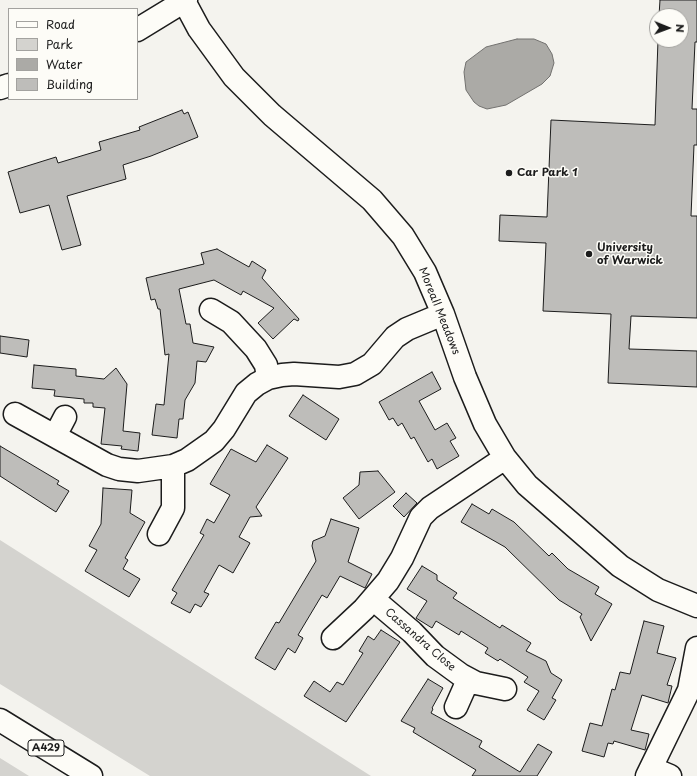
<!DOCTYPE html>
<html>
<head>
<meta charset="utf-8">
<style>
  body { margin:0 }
  #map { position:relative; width:697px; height:776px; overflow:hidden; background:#f4f3ee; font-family:"Playpen Sans",sans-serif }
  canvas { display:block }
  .legend { position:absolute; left:8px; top:8px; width:130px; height:92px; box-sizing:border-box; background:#fdfcf7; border:1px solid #a3a29f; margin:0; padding:5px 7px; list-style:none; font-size:12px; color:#1c1c1c }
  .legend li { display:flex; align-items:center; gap:8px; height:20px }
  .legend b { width:20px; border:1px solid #a3a29f }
  .north { position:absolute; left:649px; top:8px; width:40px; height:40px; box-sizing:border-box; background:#fdfcf7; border:1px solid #a3a29f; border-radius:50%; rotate:91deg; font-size:11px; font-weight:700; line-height:16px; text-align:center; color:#1c1c1c }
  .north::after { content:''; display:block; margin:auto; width:14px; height:18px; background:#1c1c1c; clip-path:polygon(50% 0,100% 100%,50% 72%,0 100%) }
</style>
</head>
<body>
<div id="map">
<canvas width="697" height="776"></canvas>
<ul class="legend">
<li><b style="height:5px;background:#fdfcf7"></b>Road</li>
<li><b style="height:11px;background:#d4d3cf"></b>Park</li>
<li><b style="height:11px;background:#abaaa6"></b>Water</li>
<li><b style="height:11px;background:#bebdba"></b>Building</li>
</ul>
<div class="north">N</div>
</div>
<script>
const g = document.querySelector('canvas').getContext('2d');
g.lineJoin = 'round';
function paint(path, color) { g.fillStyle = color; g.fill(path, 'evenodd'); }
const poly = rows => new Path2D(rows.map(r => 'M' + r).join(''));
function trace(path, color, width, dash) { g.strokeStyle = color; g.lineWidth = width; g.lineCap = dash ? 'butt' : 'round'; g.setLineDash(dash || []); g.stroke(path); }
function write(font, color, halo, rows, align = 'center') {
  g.font = font + ' "Playpen Sans",sans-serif'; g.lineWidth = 3; g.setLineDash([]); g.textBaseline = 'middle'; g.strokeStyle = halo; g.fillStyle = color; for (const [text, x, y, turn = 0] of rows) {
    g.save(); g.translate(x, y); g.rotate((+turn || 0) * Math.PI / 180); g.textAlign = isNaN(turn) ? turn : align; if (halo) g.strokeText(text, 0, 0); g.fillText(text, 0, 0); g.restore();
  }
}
const green = poly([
  [0,540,371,776,150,776,0,684],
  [0,758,29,776,0,776]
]);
const water = poly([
  [517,39,534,39,546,44,552,54,554,63,550,76,542,84,506,105,487,109,479,106,474,102,466,90,464,72,466,62,486,47,517,39]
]);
const building = poly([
  [660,0,697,0,697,42,695,42,692,109,697,109,697,145,694,145,691,216,697,216,697,318,631,316,629,349,697,351,697,387,608,383,611,314,543,311,546,243,499,241,500,215,547,217,551,120,655,125,658,40,681,40,681,16,659,16,660,0],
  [182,110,184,114,188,112,198,137,151,156,123,165,126,179,67,196,81,245,62,250,49,205,20,213,8,172,56,157,58,163,101,150,99,142,140,130,139,127,182,110],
  [217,249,249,267,252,261,266,270,262,278,299,319,298,321,294,319,273,339,258,323,274,308,243,291,241,295,214,280,179,289,186,324,190,324,193,343,214,347,206,362,197,361,195,383,185,400,183,419,179,419,177,438,152,435,156,404,164,405,169,354,165,355,160,309,158,309,155,299,151,300,146,278,204,264,201,253,217,249],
  [0,336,29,340,27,357,0,353,0,336],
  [34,365,76,369,76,376,104,379,116,368,127,384,123,431,140,433,138,451,121,449,122,446,101,444,105,408,93,407,93,403,84,403,84,399,54,396,55,390,32,388,34,365],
  [432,372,441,389,419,401,435,430,447,423,456,438,450,441,459,456,437,469,432,459,428,462,414,437,411,439,402,423,398,426,393,418,389,420,379,402,432,372],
  [303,395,339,419,326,440,289,416,303,395],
  [267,445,288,458,256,507,262,516,250,517,239,537,250,543,233,573,219,565,204,592,209,594,201,607,195,604,190,613,171,603,177,593,172,590,204,535,200,533,207,519,214,523,230,495,210,484,231,449,256,462,267,445],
  [0,446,59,481,57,484,69,491,56,512,0,476,0,446],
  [378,471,395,492,359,519,343,498,359,485,360,472,378,471],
  [103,488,132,490,130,513,145,522,125,558,128,560,123,569,140,579,129,597,85,571,97,550,89,546,101,524,103,488],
  [406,493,417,503,404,517,393,506,406,493],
  [472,504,489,514,492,509,514,522,549,556,552,553,568,569,599,587,595,594,612,604,591,641,580,617,582,614,559,600,505,547,461,522,472,504],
  [331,519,359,528,348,562,372,574,365,588,340,576,327,598,322,595,298,635,303,638,295,653,288,648,275,670,255,658,276,622,279,623,316,561,312,546,313,541,325,536,331,519],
  [422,566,437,575,437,580,457,593,453,598,500,628,502,625,531,643,526,651,546,661,551,673,562,680,552,698,556,700,544,720,527,710,539,691,524,682,528,677,500,659,498,661,485,653,488,648,461,631,459,635,436,621,432,628,416,618,427,601,407,589,422,566],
  [644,621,664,626,657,653,676,658,667,685,672,686,668,703,642,695,631,730,649,734,645,750,614,741,613,744,608,743,604,757,582,751,590,723,602,726,612,689,615,690,620,672,630,674,644,621],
  [381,630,400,642,346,722,304,696,314,681,330,692,337,682,343,685,363,653,359,651,368,636,374,640,381,630],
  [428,679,443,688,432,708,433,709,431,713,482,741,479,747,520,772,538,744,552,752,537,776,472,776,476,770,413,732,415,728,401,721,428,679]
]);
const minor = poly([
  [184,1,199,29,234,77,272,115,372,200,403,236,425,272,443,314,465,377,485,424,505,458,527,485,620,566,658,590,697,606],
  [137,30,186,0],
  [0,88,9,85],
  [211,310,231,322,256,349,266,365,268,378],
  [15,414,107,465,119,469,138,471,173,466,187,460,214,441,224,429,246,393,257,384,268,378,282,375,294,374,339,377,355,374,372,364,395,337,407,329,443,314],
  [55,436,65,417],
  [159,534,173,508,173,466],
  [373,599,412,632,435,656,461,675,476,683,505,689],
  [333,638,364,609,388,581,402,558,421,517,430,508,505,458],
  [456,707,468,680],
  [651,768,670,776],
  [647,776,689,690,697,648]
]);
const major = poly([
  [0,720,91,776]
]);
const markers = [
  [509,173,4,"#1c1c1c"],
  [589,254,4,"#1c1c1c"]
];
const shields = [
  [46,748,36]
];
const shieldNames = [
  ["A429",46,748]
];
const poiNames = [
  ["Car Park 1",517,173],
  ["University",597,248],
  ["of Warwick",597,261]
];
const streetNames = [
  ["Moreall Meadows",439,311,68],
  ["Cassandra Close",420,640,41]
];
paint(green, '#d4d3cf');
paint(water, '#abaaa6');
trace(water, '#72716f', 1);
paint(building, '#bebdba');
trace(building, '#1c1c1c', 1);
trace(minor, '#1c1c1c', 25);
trace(major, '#1c1c1c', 25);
trace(minor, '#fdfcf7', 22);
trace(major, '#fdfcf7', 22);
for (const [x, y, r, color] of markers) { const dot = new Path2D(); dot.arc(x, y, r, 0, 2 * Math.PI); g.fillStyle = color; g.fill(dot); trace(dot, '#fdfcf7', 1.5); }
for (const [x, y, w] of shields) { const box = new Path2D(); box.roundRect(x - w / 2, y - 8, w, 16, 3); g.fillStyle = '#fdfcf7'; g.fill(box); trace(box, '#1c1c1c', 1); }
write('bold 10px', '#1c1c1c', null, shieldNames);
write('bold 11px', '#1c1c1c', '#fdfcf7', poiNames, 'left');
write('11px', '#1c1c1c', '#fdfcf7', streetNames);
</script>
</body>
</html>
